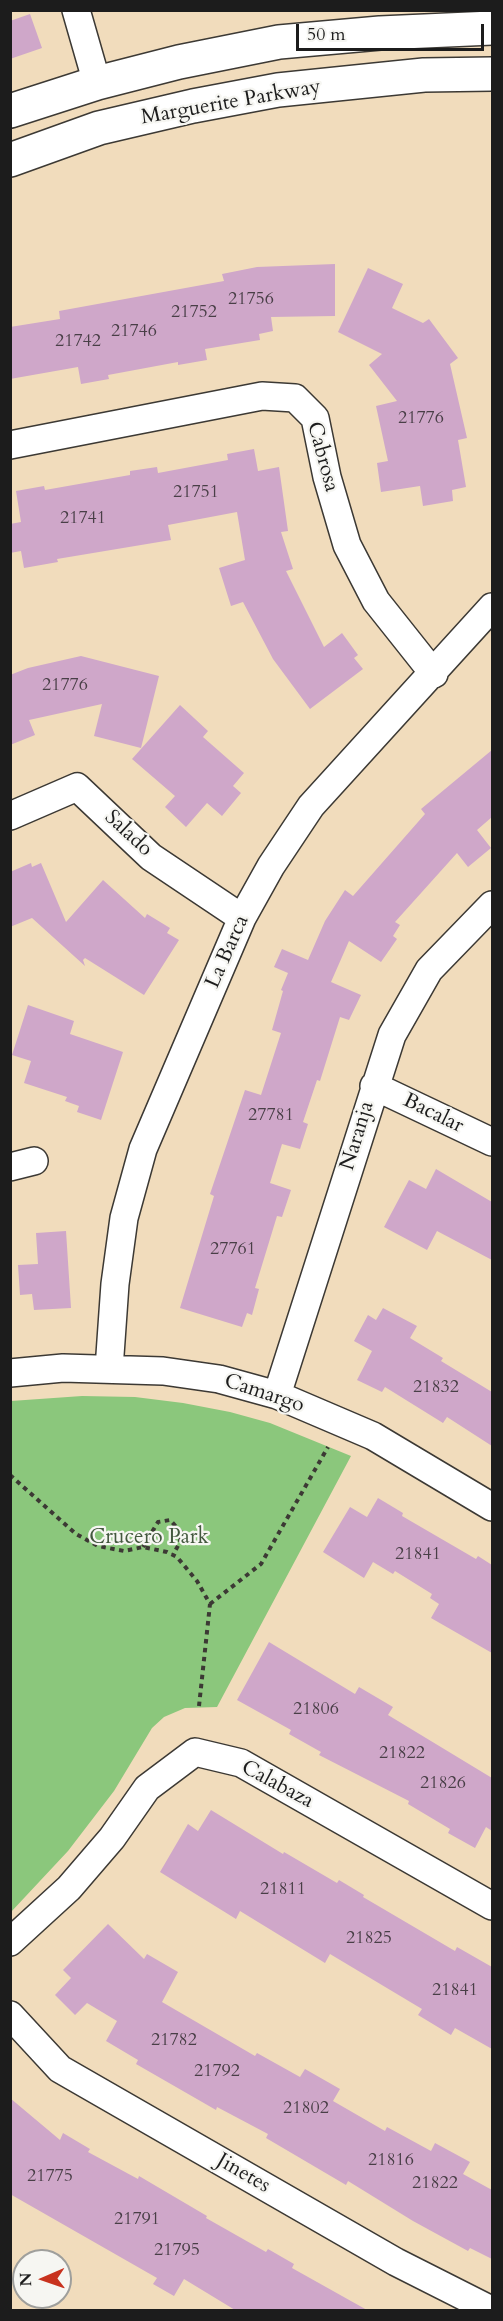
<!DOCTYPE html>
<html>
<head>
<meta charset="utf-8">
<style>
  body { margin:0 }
  #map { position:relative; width:503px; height:2321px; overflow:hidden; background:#f1dcbc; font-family:Cardo,serif }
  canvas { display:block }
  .frame { position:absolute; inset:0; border:12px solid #1c1c1c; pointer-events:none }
  .north { position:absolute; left:12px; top:2249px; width:60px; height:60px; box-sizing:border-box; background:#f6f6f2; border:2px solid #9f9f9c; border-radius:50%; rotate:268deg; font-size:16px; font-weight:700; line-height:24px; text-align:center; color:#1c1c1c }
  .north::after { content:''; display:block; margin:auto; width:21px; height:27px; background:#c8321e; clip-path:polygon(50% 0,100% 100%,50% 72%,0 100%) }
  .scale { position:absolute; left:296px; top:24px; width:188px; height:27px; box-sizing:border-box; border:3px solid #1c1c1c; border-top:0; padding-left:8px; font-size:18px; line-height:21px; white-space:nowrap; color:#1c1c1c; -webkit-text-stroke:4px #f6f6f2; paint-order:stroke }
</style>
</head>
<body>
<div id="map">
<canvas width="503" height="2321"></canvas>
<div class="frame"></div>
<div class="north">N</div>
<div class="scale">50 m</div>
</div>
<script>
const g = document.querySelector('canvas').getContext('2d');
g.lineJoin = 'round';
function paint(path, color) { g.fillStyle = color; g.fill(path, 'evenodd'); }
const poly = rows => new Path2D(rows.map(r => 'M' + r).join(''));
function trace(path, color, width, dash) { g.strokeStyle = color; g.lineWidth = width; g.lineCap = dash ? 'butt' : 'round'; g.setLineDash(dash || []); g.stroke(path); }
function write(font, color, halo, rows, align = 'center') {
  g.font = font + ' Cardo,serif'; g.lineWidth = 4.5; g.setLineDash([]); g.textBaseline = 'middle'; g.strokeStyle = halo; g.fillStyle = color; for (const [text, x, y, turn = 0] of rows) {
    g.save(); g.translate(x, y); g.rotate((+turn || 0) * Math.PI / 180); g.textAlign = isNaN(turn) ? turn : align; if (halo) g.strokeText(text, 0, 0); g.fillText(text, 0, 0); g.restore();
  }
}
const green = poly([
  [82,1396,135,1397,183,1403,230,1412,270,1423,351,1456,217,1707,185,1708,164,1717,152,1728,114,1791,68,1851,11,1912,11,1401]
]);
const building = poly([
  [30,14,42,48,10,59,10,21],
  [335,264,335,316,271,317,273,331,259,334,260,340,205,349,207,360,178,365,178,362,108,375,109,379,81,384,78,367,10,379,10,327,60,319,59,311,224,281,222,274,257,267],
  [368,268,403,284,392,308,423,323,429,319,458,358,450,364,467,438,458,440,466,487,452,490,453,501,423,506,420,486,381,492,377,463,388,461,376,406,397,401,369,365,382,354,338,332],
  [254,449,258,471,279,467,288,531,281,532,293,569,286,571,324,647,342,633,358,655,354,658,363,669,310,709,273,659,243,602,231,606,219,568,245,560,237,512,168,525,171,540,57,559,58,562,24,568,21,551,10,553,10,524,21,522,16,491,44,486,45,490,130,475,130,471,157,467,158,473,228,460,227,454],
  [81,656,159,676,141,748,94,736,102,704,29,720,35,735,10,745,10,675,28,668],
  [180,705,208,731,203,737,244,773,233,786,241,793,222,816,207,803,186,827,165,807,175,796,132,759],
  [492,750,492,817,477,830,491,848,468,867,457,853,395,922,400,925,393,936,397,939,381,962,349,941,331,982,361,995,349,1020,340,1017,320,1081,317,1080,303,1122,308,1124,300,1149,282,1144,270,1183,291,1190,282,1217,277,1216,255,1288,259,1289,252,1315,247,1313,242,1327,180,1308,214,1196,210,1194,245,1090,261,1095,281,1033,272,1030,283,991,281,990,288,973,274,967,282,949,308,960,325,921,345,890,353,896,425,814,421,809],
  [31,863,32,867,41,863,66,922,103,880,145,918,147,914,170,928,167,933,179,940,144,995,85,958,83,960,85,966,32,918,10,927,10,872],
  [28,1005,74,1021,70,1034,123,1052,101,1120,77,1112,79,1106,65,1101,67,1097,24,1083,31,1061,12,1055],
  [436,1169,492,1202,492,1260,437,1231,427,1250,384,1227,409,1180,426,1189],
  [66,1231,71,1308,34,1310,32,1294,20,1295,18,1265,38,1264,36,1233],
  [383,1308,417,1326,410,1338,443,1358,441,1361,492,1392,492,1446,447,1417,443,1423,385,1387,382,1392,357,1380,372,1351,354,1341,368,1315,376,1320],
  [378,1498,403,1513,402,1516,476,1559,478,1556,492,1565,492,1653,431,1618,439,1604,430,1598,432,1594,395,1571,393,1574,373,1562,364,1578,323,1552,350,1507,367,1517],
  [269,1642,355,1694,359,1687,393,1707,388,1715,492,1778,492,1831,486,1827,475,1848,448,1833,450,1829,408,1804,409,1801,319,1755,321,1752,289,1734,291,1730,237,1700],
  [211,1810,283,1854,284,1852,337,1883,339,1880,364,1895,363,1897,455,1951,457,1947,492,1967,492,2049,455,2028,451,2035,418,2015,422,2009,330,1954,325,1963,240,1911,236,1919,160,1872,188,1824,198,1831],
  [108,1924,144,1959,147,1954,178,1972,162,2002,255,2056,257,2053,300,2077,305,2069,340,2089,333,2101,385,2131,387,2127,431,2151,435,2143,470,2162,463,2174,492,2190,492,2259,470,2248,468,2251,413,2221,348,2181,346,2185,266,2138,268,2134,217,2107,216,2110,136,2064,138,2060,106,2041,117,2021,87,2003,75,2015,55,1995,71,1978,63,1970],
  [10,2098,60,2140,63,2133,90,2149,88,2152,138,2179,139,2176,207,2216,206,2218,266,2252,268,2249,294,2264,292,2268,367,2310,235,2310,184,2279,174,2296,153,2284,157,2278,10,2194]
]);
const path = poly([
  [10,1475,76,1534,98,1546,124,1551,143,1547,167,1552,177,1557,197,1581,210,1604,199,1706],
  [143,1547,158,1522,170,1520,181,1532,180,1542,173,1555],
  [210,1604,261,1564,328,1447]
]);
const minor = poly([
  [76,10,97,83],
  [10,445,262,396,295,398,315,418,327,477,347,545,376,601,434,674],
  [10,816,77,787,151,857,242,918],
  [374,1086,492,1142],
  [10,1167,34,1161],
  [109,1369,115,1284,124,1218,143,1149,242,918,271,866,311,806,492,607],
  [10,1373,63,1368,163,1371,219,1379,277,1395,373,1436,492,1507],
  [277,1395,392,1035,429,970,492,905],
  [10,1942,69,1888,112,1838,147,1788,195,1752,241,1763,492,1906],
  [10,2015,60,2069,396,2262,491,2310]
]);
const primary = poly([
  [10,111,97,83,179,62,279,42,380,33,492,28],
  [10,160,99,128,193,106,278,90,424,75,492,74]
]);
const numberNames = [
  ["21756",251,300],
  ["21752",194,313],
  ["21746",134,332],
  ["21742",78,342],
  ["21776",421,419],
  ["21751",196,493],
  ["21741",83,519],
  ["21776",65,686],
  ["27781",271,1116],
  ["27761",233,1250],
  ["21832",436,1388],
  ["21841",418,1555],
  ["21806",316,1710],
  ["21822",402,1754],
  ["21826",443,1784],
  ["21811",283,1890],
  ["21825",369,1939],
  ["21841",455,1991],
  ["21782",174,2041],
  ["21792",217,2072],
  ["21802",306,2109],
  ["21816",391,2161],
  ["21775",50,2177],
  ["21822",435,2184],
  ["21791",137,2220],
  ["21795",177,2251]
];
const streetNames = [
  ["Marguerite Parkway",231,103,-10],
  ["Cabrosa",322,457,75],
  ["Salado",128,834,43],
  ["La Barca",228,952,-66],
  ["Bacalar",433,1114,26],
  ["Naranja",358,1136,-73],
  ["Camargo",264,1394,18],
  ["Calabaza",277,1785,28],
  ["Jinetes",243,2174,30]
];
const parkNames = [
  ["Crucero Park",149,1538]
];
paint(green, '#8bc77c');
paint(building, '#cfa7c9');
trace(minor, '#3c3934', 30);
trace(primary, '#3c3934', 36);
trace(path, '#3c3934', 4, [4.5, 4.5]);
trace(minor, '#fff', 27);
trace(primary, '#fff', 33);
write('18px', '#493f47', null, numberNames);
write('21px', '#1c1c1c', '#f6f6f2', streetNames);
write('21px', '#43583e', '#f6f6f2', parkNames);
</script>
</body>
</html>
